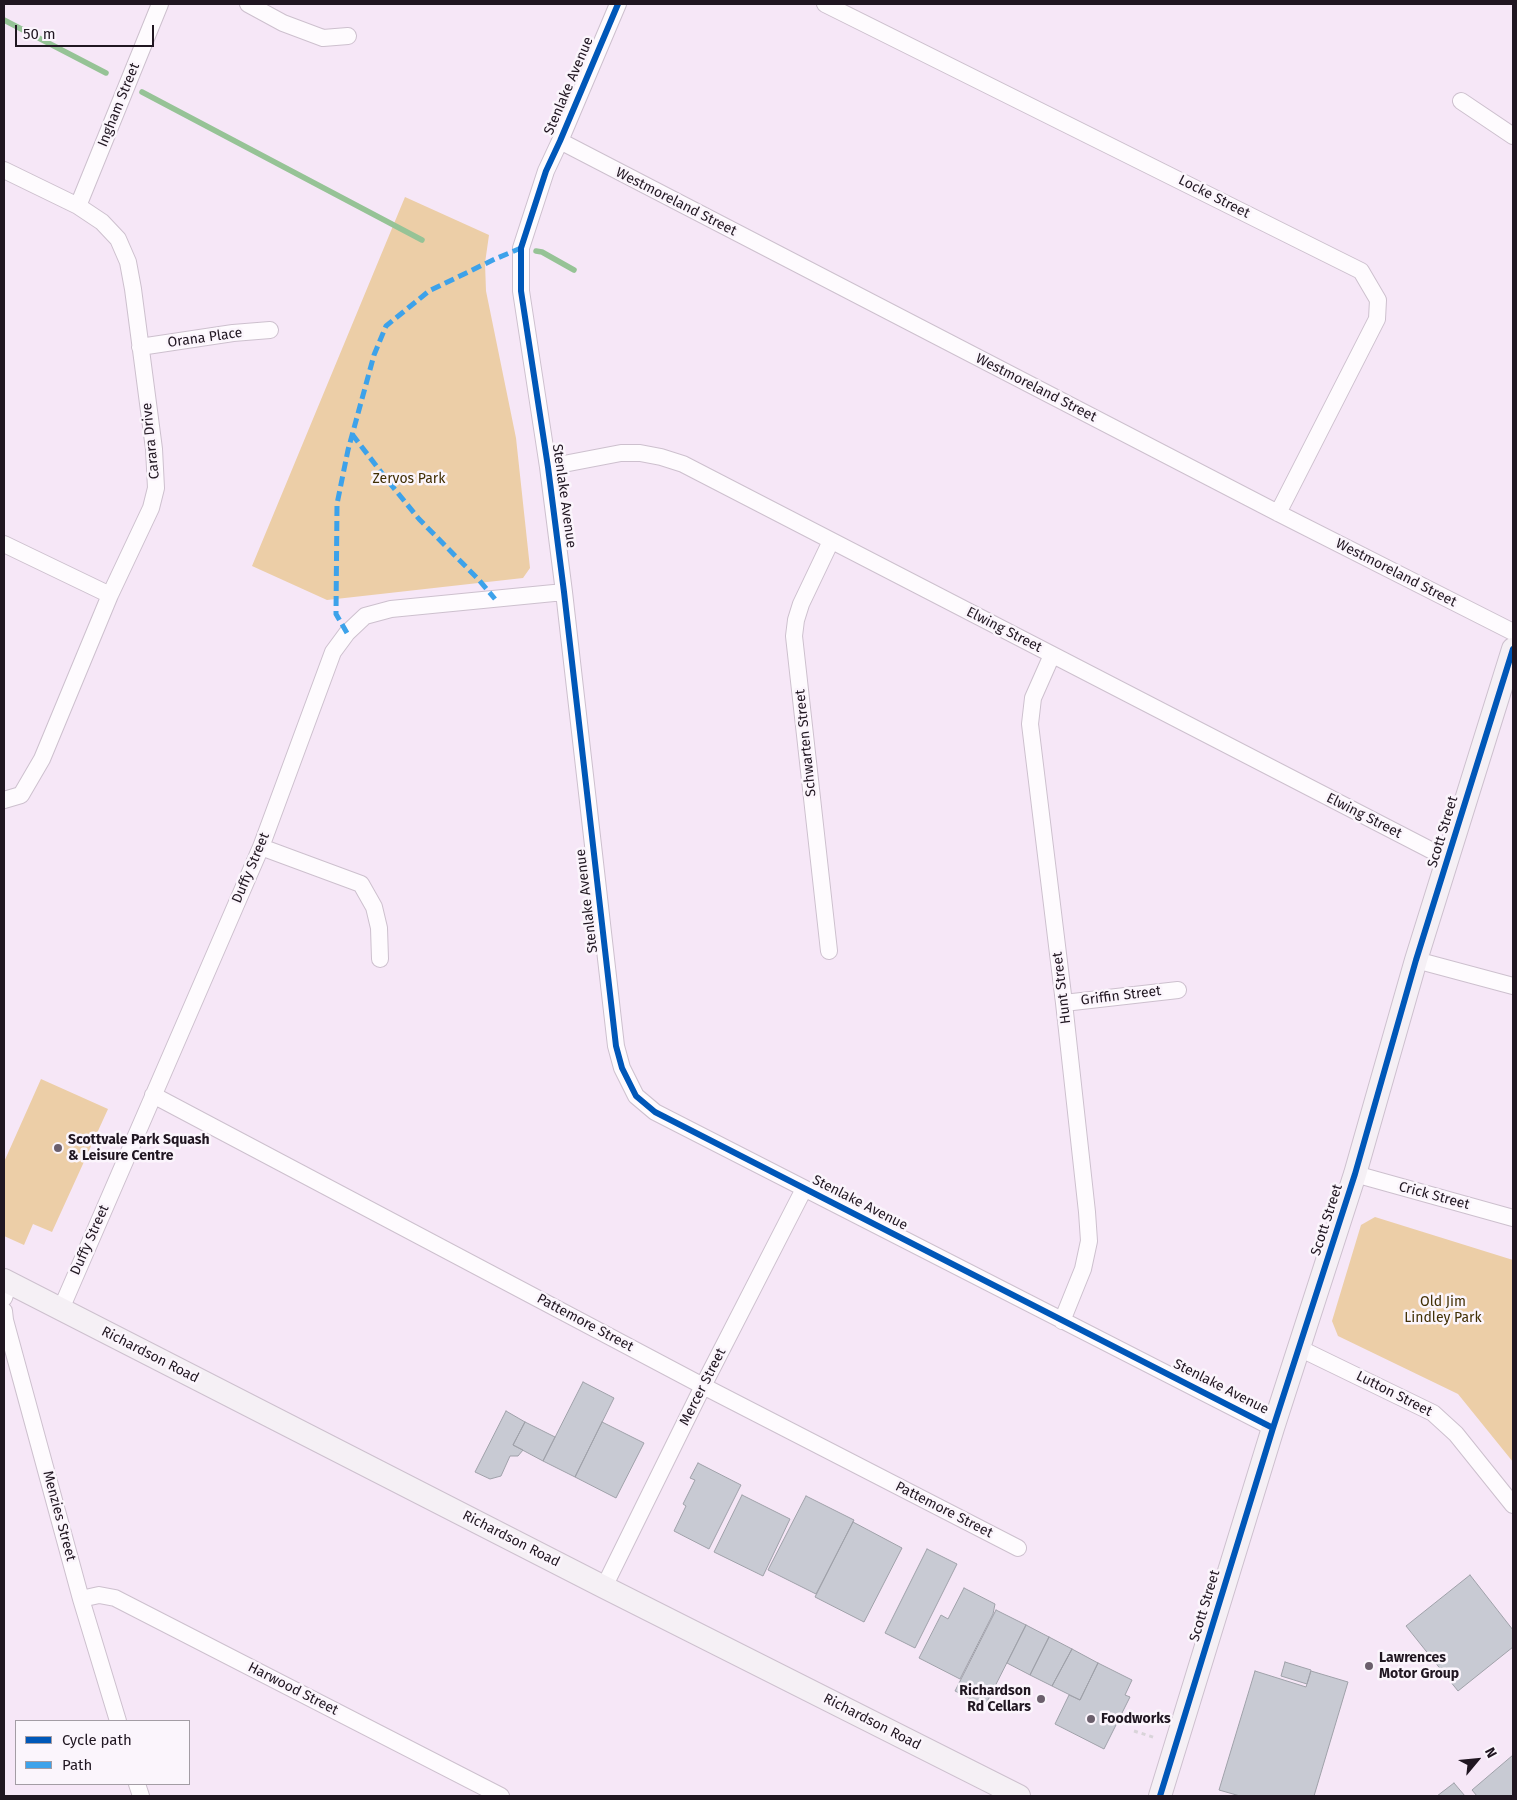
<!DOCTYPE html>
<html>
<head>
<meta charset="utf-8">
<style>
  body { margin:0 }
  #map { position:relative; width:1517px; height:1800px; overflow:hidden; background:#f6e7f7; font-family:"Fira Sans",sans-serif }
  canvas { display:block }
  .frame { position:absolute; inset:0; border:5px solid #201621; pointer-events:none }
  .legend { position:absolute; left:15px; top:1720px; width:175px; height:65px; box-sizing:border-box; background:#fbf5fc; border:1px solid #a39ca4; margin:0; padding:6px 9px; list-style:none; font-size:15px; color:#201621 }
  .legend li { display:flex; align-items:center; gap:10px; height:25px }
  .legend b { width:25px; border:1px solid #a39ca4 }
  .north { position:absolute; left:1452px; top:1735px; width:50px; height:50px; -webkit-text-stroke:4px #fbf5fc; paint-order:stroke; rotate:62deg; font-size:14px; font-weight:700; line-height:20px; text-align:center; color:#201621 }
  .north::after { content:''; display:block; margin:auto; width:18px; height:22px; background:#201621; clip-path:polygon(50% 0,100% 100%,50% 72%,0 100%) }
  .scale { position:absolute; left:15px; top:25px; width:139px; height:22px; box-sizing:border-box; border:2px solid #201621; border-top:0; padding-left:6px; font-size:15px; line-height:18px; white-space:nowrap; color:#201621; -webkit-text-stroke:4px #fbf5fc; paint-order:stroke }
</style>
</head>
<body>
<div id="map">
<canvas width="1517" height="1800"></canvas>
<div class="frame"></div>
<ul class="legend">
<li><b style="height:6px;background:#0057b8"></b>Cycle path</li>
<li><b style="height:6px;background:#3da2ea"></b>Path</li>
</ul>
<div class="north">N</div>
<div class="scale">50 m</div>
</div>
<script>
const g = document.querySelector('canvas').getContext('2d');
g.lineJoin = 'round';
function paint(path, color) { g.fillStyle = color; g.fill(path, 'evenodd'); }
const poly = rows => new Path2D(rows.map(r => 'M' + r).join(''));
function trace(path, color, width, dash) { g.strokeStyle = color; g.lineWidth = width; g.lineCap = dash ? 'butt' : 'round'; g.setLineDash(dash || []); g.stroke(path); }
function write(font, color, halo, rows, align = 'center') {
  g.font = font + ' "Fira Sans",sans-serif'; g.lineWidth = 5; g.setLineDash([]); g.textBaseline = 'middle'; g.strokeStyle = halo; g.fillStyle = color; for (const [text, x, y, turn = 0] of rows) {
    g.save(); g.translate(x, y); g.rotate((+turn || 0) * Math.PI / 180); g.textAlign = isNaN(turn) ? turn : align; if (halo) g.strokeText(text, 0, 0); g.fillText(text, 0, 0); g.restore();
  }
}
const green = poly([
  [405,197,489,235,485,263,486,291,516,438,530,568,523,578,327,600,252,566],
  [41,1079,108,1109,52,1232,33,1224,24,1245,4,1236,4,1162],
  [1375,1217,1513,1260,1513,1462,1458,1394,1338,1336,1332,1321,1361,1225]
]);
const stream = poly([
  [4,20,106,73],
  [142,92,422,240],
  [536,251,542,252,574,270]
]);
const building = poly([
  [583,1382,614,1398,575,1477,543,1461,583,1382],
  [506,1411,525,1422,513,1445,523,1450,518,1456,510,1456,501,1476,490,1479,475,1472,506,1411],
  [525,1422,555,1437,543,1461,513,1445,525,1422],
  [602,1422,644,1443,616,1498,575,1477,602,1422],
  [698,1463,741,1485,709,1549,674,1531,686,1506,683,1504,695,1480,690,1478,698,1463],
  [742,1495,790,1519,763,1576,714,1552,742,1495],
  [806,1496,854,1520,816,1594,768,1570,806,1496],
  [853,1522,902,1548,864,1622,815,1597,853,1522],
  [927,1549,957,1564,915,1648,885,1633,927,1549],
  [1470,1575,1513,1630,1513,1647,1458,1691,1406,1626,1470,1575],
  [964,1588,995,1604,993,1614,960,1679,919,1658,941,1615,948,1619,964,1588],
  [996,1610,1026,1625,985,1706,955,1691,996,1610],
  [1026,1625,1049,1637,1030,1675,1007,1663,1026,1625],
  [1049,1637,1072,1649,1052,1686,1030,1675,1049,1637],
  [1072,1649,1098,1663,1080,1700,1052,1686,1072,1649],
  [1285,1662,1311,1670,1307,1684,1281,1676,1285,1662],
  [1098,1663,1132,1680,1125,1695,1130,1697,1104,1749,1055,1724,1069,1695,1080,1700,1098,1663],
  [1255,1671,1306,1687,1311,1671,1348,1682,1314,1796,1240,1796,1219,1790,1255,1671],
  [1513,1755,1513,1796,1477,1796,1472,1790,1513,1755],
  [1454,1783,1465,1796,1437,1796,1454,1783]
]);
const path = poly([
  [1134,1731,1156,1738]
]);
const street = poly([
  [248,4,283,23,323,38,348,36],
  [618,4,560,141,546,171,521,248,521,291,548,467,564,592,616,1046,622,1068,636,1096,655,1112,1273,1428],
  [825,4,1361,271,1378,300,1377,319,1278,513],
  [1461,101,1513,136],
  [560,141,1278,513,1513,632],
  [4,170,78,206,102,222,118,239,128,262,133,289,154,449,156,488,151,508,110,595,42,759,21,795,4,800],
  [78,206,160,4],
  [140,347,233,333,270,330],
  [548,467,621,453,640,453,661,457,683,464,1448,859],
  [4,544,110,595],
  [1052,655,1033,698,1030,724,1064,1003,1087,1212,1089,1241,1083,1269,1062,1321],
  [261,847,361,884,374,907,379,928,380,959],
  [829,951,794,636,796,620,801,604,831,541],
  [1416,960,1513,986],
  [1064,1003,1178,990],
  [153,1095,703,1386,1018,1548],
  [1355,1174,1513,1218],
  [4,1298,9,1283],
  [61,1309,261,847,333,652,347,633,365,616,391,609,564,592],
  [4,1311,5,1320,81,1599,118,1721],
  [1299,1348,1433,1413,1456,1434,1513,1505],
  [604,1587,703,1386,804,1189],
  [81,1599,99,1595,115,1598,501,1796],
  [137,1784,141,1796]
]);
const secondary = poly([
  [4,1280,604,1587,1019,1796],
  [1160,1796,1273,1428,1355,1174,1416,960,1513,649]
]);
const quiet = poly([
  [352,434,384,476,419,519,479,580,495,599],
  [347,633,336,614,337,504,348,450,374,355,386,326,429,291,495,259,521,248]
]);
const cycleway = poly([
  [618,4,560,141,546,171,521,248,521,291,548,467,564,592,616,1046,622,1068,636,1096,655,1112,1273,1428],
  [1160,1796,1273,1428,1355,1174,1416,960,1513,649]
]);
const markers = [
  [58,1148,5,"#6b5f6c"],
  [1369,1666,5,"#6b5f6c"],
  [1041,1699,5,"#6b5f6c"],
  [1091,1719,5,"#6b5f6c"]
];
const streetNames = [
  ["Stenlake Avenue",569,86,-67],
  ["Ingham Street",119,105,-68],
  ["Locke Street",1214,197,27],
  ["Westmoreland Street",676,202,27],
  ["Orana Place",205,338,-8],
  ["Westmoreland Street",1036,388,27],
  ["Carara Drive",151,441,-96],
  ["Stenlake Avenue",564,496,82],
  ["Westmoreland Street",1396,573,27],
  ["Elwing Street",1004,630,27],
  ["Schwarten Street",806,743,-96],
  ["Elwing Street",1364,816,27],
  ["Scott Street",1443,832,-73],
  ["Duffy Street",251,868,-67],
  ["Stenlake Avenue",587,901,-97],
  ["Hunt Street",1062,988,-97],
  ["Griffin Street",1121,996,-7],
  ["Crick Street",1434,1196,15],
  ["Stenlake Avenue",860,1203,27],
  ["Scott Street",1327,1220,-72],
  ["Duffy Street",90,1240,-66],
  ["Pattemore Street",585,1323,28],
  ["Richardson Road",150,1355,27],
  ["Mercer Street",703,1387,-63],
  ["Stenlake Avenue",1221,1387,27],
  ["Lutton Street",1394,1394,27],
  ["Pattemore Street",944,1510,27],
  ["Menzies Street",59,1516,75],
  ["Richardson Road",511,1539,27],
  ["Scott Street",1205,1606,-73],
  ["Harwood Street",293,1689,27],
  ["Richardson Road",872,1722,27]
];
const parkNames = [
  ["Zervos Park",409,479],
  ["Old Jim",1443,1302],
  ["Lindley Park",1443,1318]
];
const poiNames = [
  ["Scottvale Park Squash",68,1140],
  ["& Leisure Centre",68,1156],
  ["Lawrences",1379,1658],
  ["Motor Group",1379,1674],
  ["Richardson",1031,1691,"right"],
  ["Rd Cellars",1031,1707,"right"],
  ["Foodworks",1101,1719]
];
paint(green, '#eccea7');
trace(stream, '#96c396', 5.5);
paint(building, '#c8cad3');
trace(building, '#9fa1a9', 1);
trace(street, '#cdc0ce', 18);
trace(secondary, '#cdc0ce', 24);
trace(path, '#d9d4d9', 3, [4, 4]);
trace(street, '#fefbfe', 16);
trace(secondary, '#f5f0f5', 22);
trace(quiet, '#3da2ea', 5, [10, 5]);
trace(cycleway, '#0057b8', 6);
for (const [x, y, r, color] of markers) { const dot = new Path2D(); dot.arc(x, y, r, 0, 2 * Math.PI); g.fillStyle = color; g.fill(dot); trace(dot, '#fbf5fc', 2); }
write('14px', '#201621', '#fbf5fc', streetNames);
write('14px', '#412f04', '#fbf5fc', parkNames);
write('bold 14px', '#201621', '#fbf5fc', poiNames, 'left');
</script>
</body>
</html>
